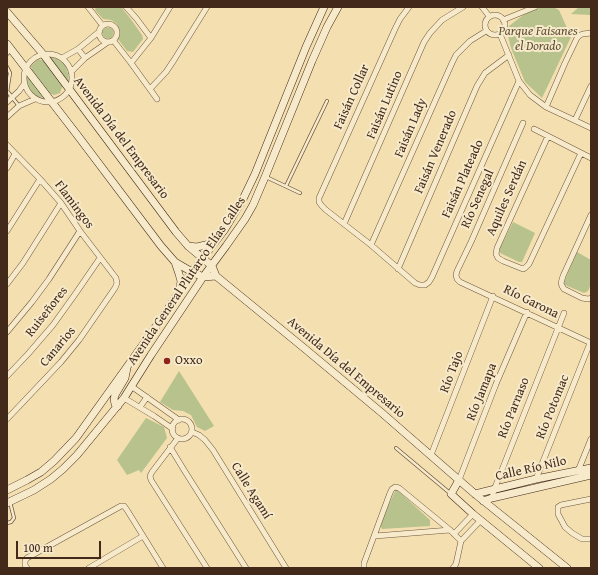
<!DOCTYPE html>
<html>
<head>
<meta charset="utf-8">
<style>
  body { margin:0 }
  #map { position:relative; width:598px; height:575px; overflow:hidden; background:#f3dfaf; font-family:"Gentium Book Plus",serif }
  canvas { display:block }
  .frame { position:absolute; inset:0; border:8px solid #432919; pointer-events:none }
  .scale { position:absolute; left:16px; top:541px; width:85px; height:18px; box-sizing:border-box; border:2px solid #432919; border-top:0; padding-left:5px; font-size:12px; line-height:14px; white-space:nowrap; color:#432919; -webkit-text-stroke:3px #f7eacb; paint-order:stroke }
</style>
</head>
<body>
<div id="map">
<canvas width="598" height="575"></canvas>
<div class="frame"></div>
<div class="scale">100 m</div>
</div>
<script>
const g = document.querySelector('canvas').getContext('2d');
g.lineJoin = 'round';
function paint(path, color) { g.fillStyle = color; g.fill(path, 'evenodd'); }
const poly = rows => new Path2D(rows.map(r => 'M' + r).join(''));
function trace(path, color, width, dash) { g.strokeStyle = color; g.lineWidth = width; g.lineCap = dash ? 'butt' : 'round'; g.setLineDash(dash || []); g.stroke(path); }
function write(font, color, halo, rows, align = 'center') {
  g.font = font + ' "Gentium Book Plus",serif'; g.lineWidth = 4; g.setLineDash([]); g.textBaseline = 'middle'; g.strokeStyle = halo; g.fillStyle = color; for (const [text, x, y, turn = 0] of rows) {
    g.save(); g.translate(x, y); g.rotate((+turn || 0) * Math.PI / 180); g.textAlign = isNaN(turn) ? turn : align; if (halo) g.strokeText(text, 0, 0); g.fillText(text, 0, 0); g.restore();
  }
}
const green = poly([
  [96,7,121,7,130,18,142,35,143,39,133,52,127,51,118,39,120,34,117,24,111,20,103,19,95,10],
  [543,7,553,7,559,10,571,37,542,98,525,82,511,48,508,36,509,26,527,12],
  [579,7,591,7,591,15,571,14],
  '102.5 33a5.5 5.5 0 1 1 11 0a5.5 5.5 0 1 1-11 0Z',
  [49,56,57,59,65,65,68,74,69,83],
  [39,59,44,61,63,85,60,93,54,95,49,93,32,71,31,66,36,61],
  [26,72,44,98,33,95,28,88,25,81],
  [513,222,535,233,522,262,519,262,500,253,499,250],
  [577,252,591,260,591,284,588,291,584,293,565,285,564,282],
  [179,371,214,426,205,431,197,427,191,415,183,411,173,410,160,402],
  [146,418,164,427,167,438,141,473,139,470,127,475,117,460],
  [396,489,430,520,430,526,382,529,380,524]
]);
const lane = poly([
  [7,54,11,50],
  [7,67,10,73,7,92],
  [8,92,19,106],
  [266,177,300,193],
  [286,186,327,101],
  [396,448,451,494],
  [7,523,11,522,14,518,10,502]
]);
const street = poly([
  [88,7,103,26],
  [126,7,136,18,151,38],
  [409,7,400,19,395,29,319,198,319,202,322,206,326,210,371,245,415,283,420,285,425,285,429,282,432,277,519,81],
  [482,7,489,16],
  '485 25a10 10 0 1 1 20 0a10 10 0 1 1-20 0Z',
  [503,20,535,7],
  '99 33a9 9 0 1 1 18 0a9 9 0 1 1-18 0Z',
  [500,34,519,81,530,95,546,107,591,128],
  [113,40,131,63,157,99],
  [78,49,85,58],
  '24 78a24 24 0 1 1 48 0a24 24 0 1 1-48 0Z',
  [62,58,78,49,100,31],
  [131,63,151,38,170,7],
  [71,72,85,58,108,42],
  [150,89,166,72,174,60,207,7],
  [7,102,19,91,24,84],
  [546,107,565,63,577,38,580,35,583,34,591,33],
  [7,117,19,106,35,99],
  [575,120,591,86],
  [523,123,471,242,457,271,456,275,457,279,460,282,591,343],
  [534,129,591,158],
  [548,136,497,248,496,254,498,258,503,261,523,269,525,268,529,264,581,153],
  [7,145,40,179,61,203,80,231,116,278,117,283,115,288,79,340,61,362,7,419],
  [7,168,15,154],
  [591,215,563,276,561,283,562,286,564,289,582,298,588,299,591,298],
  [344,224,424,42,430,33,442,20,463,7],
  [7,231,40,179],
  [371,245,452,63,456,55,470,41,486,31],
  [398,269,477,86,485,73,509,55],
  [7,284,23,263,61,203],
  [7,332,32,302,49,279,80,231],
  [7,376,28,354,53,325,76,293,100,258],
  [131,386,179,420],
  [124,398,154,416,173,429],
  [140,407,147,397],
  '172 429a10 10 0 1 1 20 0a10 10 0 1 1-20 0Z',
  [192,432,199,435,205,440,213,450,286,568],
  [178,438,152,472,150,476,151,480,207,568],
  [170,447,184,470,246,568],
  [431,455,493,296],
  [578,471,591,439],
  [536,479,590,343],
  [459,480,496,384,527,312],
  [492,498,494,490,564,313],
  [591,499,561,505,558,507,558,514,565,527,572,533,582,539,591,539],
  [454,534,473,514],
  [375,536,450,530],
  [461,541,481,520],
  [27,568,25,565,25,561,27,558,121,506,124,506,127,510,163,568],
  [89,568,143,536],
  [364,568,364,563,390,493,392,489,395,487,399,488,450,530,461,541],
  [453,568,456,564,461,541]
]);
const secondary = poly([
  [7,12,43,54,176,232,188,246,212,266,216,276,304,348,382,413,475,494,567,568],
  [7,44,78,136,161,246,175,262,192,272,203,277,216,276],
  [188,246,197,247,214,243],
  [175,262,179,274,181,281,180,289],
  [118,406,115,404,114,399,115,395,125,378,127,368],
  [459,480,451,494,473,514,539,568],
  [7,490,27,480,41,472,54,461,76,438,162,318,192,272,225,229,243,199,255,174,306,47,324,7],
  [475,494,536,479,591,468],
  [483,501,492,498,591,475],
  [7,503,34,490,51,479,63,469,77,455,124,398,151,355,203,277,226,246,245,219,253,205,265,177,312,61,327,27,338,7]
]);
const markers = [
  [167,361,4,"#8f2418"]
];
const parkNames = [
  ["Parque Faisanes",538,32],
  ["el Dorado",538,47]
];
const streetNames = [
  ["Faisán Collar",352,97,-66],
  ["Faisán Lutino",385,105,-67],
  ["Faisán Lady",411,128,-67],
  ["Avenida Día del Empresario",121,138,53],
  ["Faisán Venerado",436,152,-67],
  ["Faisán Plateado",463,179,-66],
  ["Aquiles Serdán",507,198,-66],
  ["Río Senegal",478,199,-66],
  ["Flamingos",74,205,53],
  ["Avenida General Plutarco Elías Calles",187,281,-56],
  ["Río Garona",531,302,26],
  ["Ruiseñores",47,312,-52],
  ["Canarios",58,347,-50],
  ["Avenida Día del Empresario",346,368,40],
  ["Río Tajo",452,372,-69],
  ["Río Jamapa",482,392,-68],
  ["Río Potomac",553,407,-68],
  ["Río Parnaso",514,408,-68],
  ["Calle Río Nilo",531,469,-13],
  ["Calle Agamí",251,491,58]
];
const poiNames = [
  ["Oxxo",175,361]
];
paint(green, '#b8c28c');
trace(lane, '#6f563e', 4);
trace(street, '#6f563e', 6);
trace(secondary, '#432919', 8);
trace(lane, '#f7eacb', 2.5);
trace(street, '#f7eacb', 5);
trace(secondary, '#f7eacb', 7);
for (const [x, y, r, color] of markers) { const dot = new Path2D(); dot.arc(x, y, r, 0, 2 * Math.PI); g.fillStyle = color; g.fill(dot); trace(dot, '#f7eacb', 1.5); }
write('italic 13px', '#604f36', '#f7eacb', parkNames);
write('13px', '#432919', '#f7eacb', streetNames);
write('13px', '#432919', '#f7eacb', poiNames, 'left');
</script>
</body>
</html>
